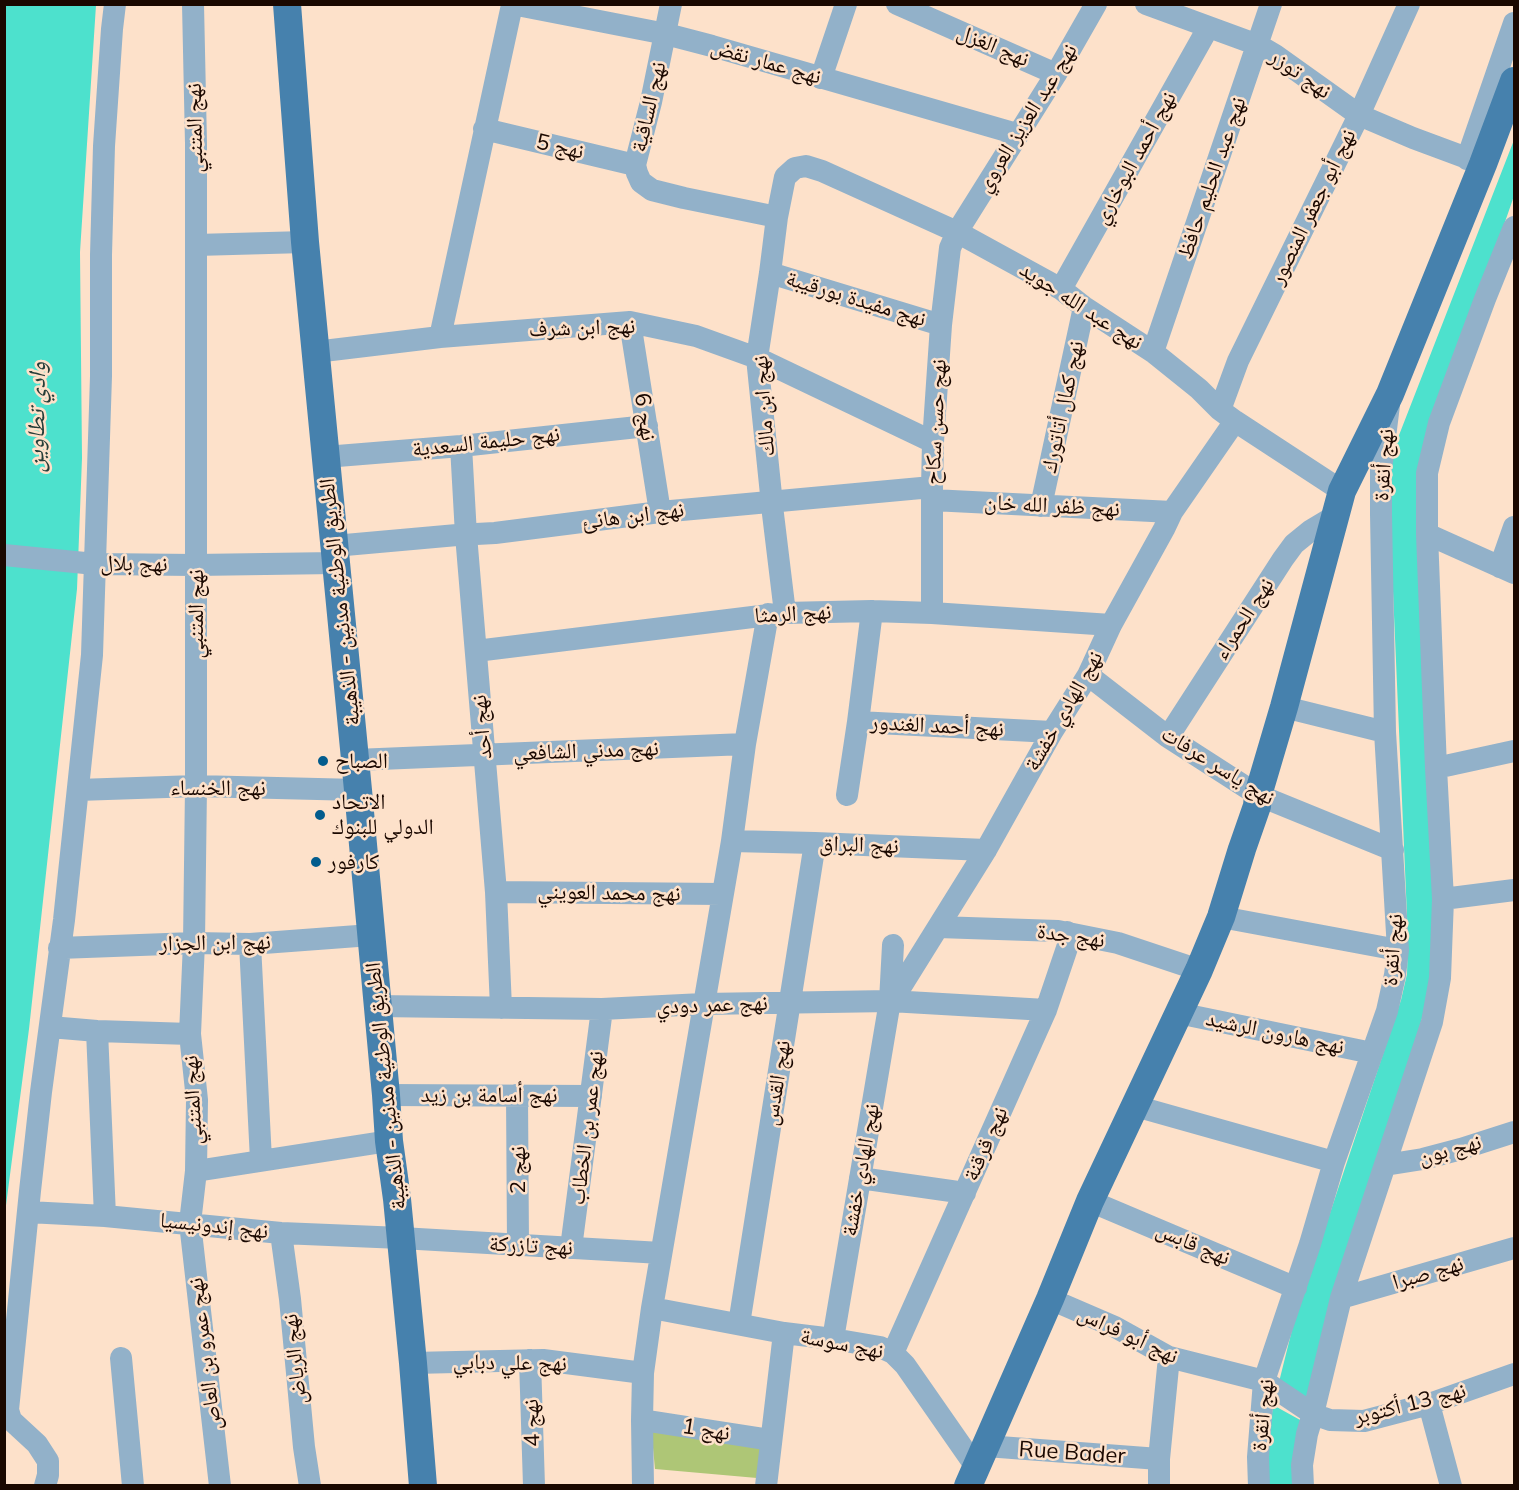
<!DOCTYPE html>
<html>
<head>
<meta charset="utf-8">
<style>
  body { margin:0 }
  #map { position:relative; width:1519px; height:1490px; overflow:hidden; background:#fde1ca; font-family:Mulish,sans-serif }
  canvas { display:block }
  .frame { position:absolute; inset:0; border:6px solid #1a0800; pointer-events:none }
</style>
</head>
<body>
<div id="map">
<canvas width="1519" height="1490"></canvas>
<div class="frame"></div>
</div>
<script>
const g = document.querySelector('canvas').getContext('2d');
g.lineJoin = 'round';
function paint(path, color) { g.fillStyle = color; g.fill(path, 'evenodd'); }
const poly = rows => new Path2D(rows.map(r => 'M' + r).join(''));
function trace(path, color, width, dash) { g.strokeStyle = color; g.lineWidth = width; g.lineCap = dash ? 'butt' : 'round'; g.setLineDash(dash || []); g.stroke(path); }
function write(font, color, halo, rows, align = 'center') {
  g.font = font + ' Mulish,"Noto Naskh Arabic",sans-serif'; g.lineWidth = 5; g.setLineDash([]); g.textBaseline = 'middle'; g.strokeStyle = halo; g.fillStyle = color; for (const [text, x, y, turn = 0] of rows) {
    g.save(); g.translate(x, y); g.rotate((+turn || 0) * Math.PI / 180); g.textAlign = isNaN(turn) ? turn : align; if (halo) g.strokeText(text, 0, 0); g.fillText(text, 0, 0); g.restore();
  }
}
const green = poly([
  [651,1427,761,1445,757,1478,655,1469]
]);
const water = poly([
  [5,5,96,5,80,252,82,458,77,589,29,1029,5,1213],
  [1514,140,1514,196,1429,440,1437,968,1309,1399,1279,1382,1295,1318,1401,1000,1407,974,1408,939,1390,522,1391,469,1394,448],
  [1273,1405,1302,1421,1296,1485,1268,1486,1267,1459]
]);
const minor = poly([
  [193,4,196,144,196,786,194,943,190,1034,197,1100,196,1171,190,1223,220,1486],
  [512,4,666,34,712,46,1017,134],
  [671,4,651,102,635,165,637,173,641,182,652,190,684,198,777,217],
  [897,4,1056,74],
  [1146,4,1258,45,1275,55,1359,115,1413,138,1483,164],
  [821,78,846,4],
  [484,129,635,165],
  [1467,159,1514,23],
  [196,245,305,242],
  [770,273,941,325],
  [1061,289,1208,28],
  [630,322,660,512],
  [440,337,512,5],
  [315,352,440,337,630,322,696,336,757,358,933,442],
  [1153,352,1271,4],
  [1220,410,1238,361,1359,115,1409,4],
  [461,446,466,535,496,892,501,1008],
  [325,457,461,446,647,426],
  [932,500,1172,512],
  [1041,506,1084,307],
  [1427,534,1514,573],
  [334,546,457,535,495,533,660,512,932,487],
  [4,555,95,564,195,565,335,563],
  [1500,567,1514,527],
  [785,613,773,514,757,358,770,273,777,217,785,177,795,168,806,166,822,171,957,232,1061,289,1084,307,1153,352,1199,389,1220,410,1235,421,1342,491],
  [932,613,932,487,933,442,941,325,950,248,957,232,1056,74,1096,4],
  [476,651,785,613,872,611,932,613,1111,625],
  [1088,675,1168,737,1258,795,1393,850],
  [1284,707,1385,732],
  [858,722,1052,732],
  [1168,737,1283,559,1294,544,1310,531,1335,516],
  [355,760,745,744],
  [1436,768,1514,751],
  [78,790,196,786,358,790],
  [847,795,858,722,872,611],
  [732,841,815,843,986,850],
  [496,892,722,894],
  [1443,899,1514,890],
  [1221,917,1398,950],
  [938,927,1058,931,1118,943,1199,970],
  [250,944,261,1160],
  [59,948,194,943,250,944,371,935],
  [892,1001,986,850,1052,732,1088,675,1111,625,1164,529,1172,512,1235,421],
  [377,1006,602,1009,703,1004,890,1001,1046,1010],
  [1178,1013,1372,1053],
  [50,1027,97,1031,190,1034],
  [97,1031,105,1216],
  [386,1095,591,1096],
  [517,1095,518,1245],
  [1135,1106,1334,1162],
  [1385,1165,1423,1159,1461,1149,1514,1132],
  [196,1171,389,1141],
  [860,1178,965,1193],
  [1090,1201,1296,1288],
  [28,1212,105,1216,281,1233,401,1238,661,1253],
  [281,1233,290,1299,304,1447,310,1486],
  [571,1248,602,1009],
  [1341,1298,1514,1248],
  [1050,1299,1115,1327,1169,1357,1264,1381,1313,1414,1330,1420,1364,1421,1429,1404,1514,1374],
  [652,1308,784,1333,833,1339,880,1347,893,1353,905,1365,976,1467],
  [739,1324,815,843],
  [833,1339,890,1001,893,945],
  [893,1353,1046,1010,1069,942,1067,932],
  [121,1358,133,1486],
  [530,1360,534,1486],
  [413,1363,543,1360,643,1373],
  [1429,1404,1451,1486],
  [642,1420,771,1440],
  [986,1446,1159,1459],
  [45,1486,48,1475,48,1461,37,1444,11,1420,8,1410,30,1191,41,1092,64,920,92,655,101,376,101,255,104,146,112,29,115,4],
  [643,1486,642,1420,643,1373,652,1308,732,841,745,744,768,614],
  [766,1486,784,1333],
  [1159,1486,1159,1459,1169,1357],
  [1259,1486,1258,1457,1264,1381,1310,1244,1334,1162,1387,1011,1395,975,1398,950,1385,732,1381,514,1381,470,1389,405],
  [1303,1486,1302,1465,1307,1434,1313,1414,1341,1298,1432,1022,1440,978,1443,899,1436,768,1427,534,1427,473,1439,423,1485,299,1514,227]
]);
const major = poly([
  [287,4,305,242,358,790,386,1095,389,1141,397,1199,413,1363,423,1486],
  [968,1486,1050,1299,1090,1201,1199,970,1221,917,1242,849,1257,806,1258,795,1284,707,1342,491,1390,394,1483,164,1514,81]
]);
const markers = [
  [323,761,6,"#025c8d"],
  [320,815,6,"#025c8d"],
  [316,862,6,"#025c8d"]
];
const streetNames = [
  ["نهج الغزل",993,46,23],
  ["نهج عمار نقض",766,62,16],
  ["نهج توزر",1300,74,35],
  ["نهج الساقية",649,107,-77],
  ["نهج عبد العزيز العروي",1027,118,-58],
  ["نهج المتنبي",195,128,-91],
  ["نهج 5",560,147,13],
  ["نهج أحمد البوخاري",1135,158,-61],
  ["نهج عبد الحليم حافظ",1212,178,-71],
  ["نهج أبو جعفر المنصور",1313,207,-64],
  ["نهج مفيدة بورقيبة",856,299,17],
  ["نهج عبد الله جويد",1081,306,33],
  ["نهج ابن شرف",582,328,-2],
  ["نهج ابن مالك",764,406,-94],
  ["نهج كمال أتاتورك",1063,407,-78],
  ["نهج 6",645,417,81],
  ["نهج حسن سكاح",936,422,-87],
  ["نهج حليمة السعدية",486,442,-6],
  ["نهج أنقرة",1384,465,-86],
  ["نهج ظفر الله خان",1052,506,3],
  ["نهج ابن هانئ",633,516,-7],
  ["نهج بلال",134,564,1],
  ["الطريق الوطنية مدنين - الذهيبة",340,602,-96],
  ["نهج المتنبي",196,614,-90],
  ["نهج الرمثا",793,614,-3],
  ["نهج الحمراء",1244,619,-57],
  ["نهج الهادي خفشة",1064,711,-60],
  ["نهج أحمد الغندور",937,726,3],
  ["نهج أحد",482,727,-95],
  ["نهج مدني الشافعي",586,751,-2],
  ["نهج ياسر عرفات",1218,766,32],
  ["نهج الخنساء",218,788],
  ["نهج البراق",859,845,2],
  ["نهج محمد العويني",609,893,1],
  ["نهج جدة",1071,936,8],
  ["نهج ابن الجزار",215,943,-1],
  ["نهج أنقرة",1393,950,-86],
  ["نهج عمر دودي",712,1005,-2],
  ["نهج هارون الرشيد",1275,1033,12],
  ["نهج القدس",777,1083,-81],
  ["الطريق الوطنية مدنين - الذهيبة",386,1086,-96],
  ["نهج أسامة بن زيد",489,1095],
  ["نهج المتنبي",193,1100,-93],
  ["نهج عمر بن الخطاب",587,1128,-83],
  ["نهج قرقنة",986,1144,-66],
  ["نهج بون",1450,1150,-15],
  ["نهج 2",518,1170,-90],
  ["نهج الهادي خفشة",861,1170,-80],
  ["نهج إندونيسيا",214,1226,6],
  ["نهج قابس",1193,1244,23],
  ["نهج تازركة",531,1246,3],
  ["نهج صبرا",1428,1273,-16],
  ["نهج أبو فراس",1128,1335,25],
  ["نهج سوسة",842,1344,11],
  ["نهج عمرو بن العاص",205,1354,-97],
  ["نهج الرياض",295,1359,-96],
  ["نهج علي دبابي",510,1363,1],
  ["نهج 13 أكتوبر",1410,1404,-14],
  ["نهج أنقرة",1263,1415,-84],
  ["نهج 4",532,1423,-92],
  ["نهج 1",706,1430,9],
  ["Rue Bader",1072,1453,4]
];
const poiNames = [
  ["الصباح",335,761],
  ["الاتحاد",332,802],
  ["الدولي للبنوك",332,827],
  ["كارفور",328,862]
];
const waterNames = [
  ["وادي تطاوين",37,417,-89]
];
paint(green, '#aec676');
paint(water, '#4de1cd');
trace(minor, '#92b1c9', 22);
trace(major, '#4681ad', 28);
for (const [x, y, r, color] of markers) { const dot = new Path2D(); dot.arc(x, y, r, 0, 2 * Math.PI); g.fillStyle = color; g.fill(dot); trace(dot, '#fde1ca', 2); }
write('22px', '#1a0800', '#fde1ca', streetNames);
write('22px', '#1a0800', '#fde1ca', poiNames, 'left');
write('italic 24px', '#253e39', '#fde1ca', waterNames);
</script>
</body>
</html>
